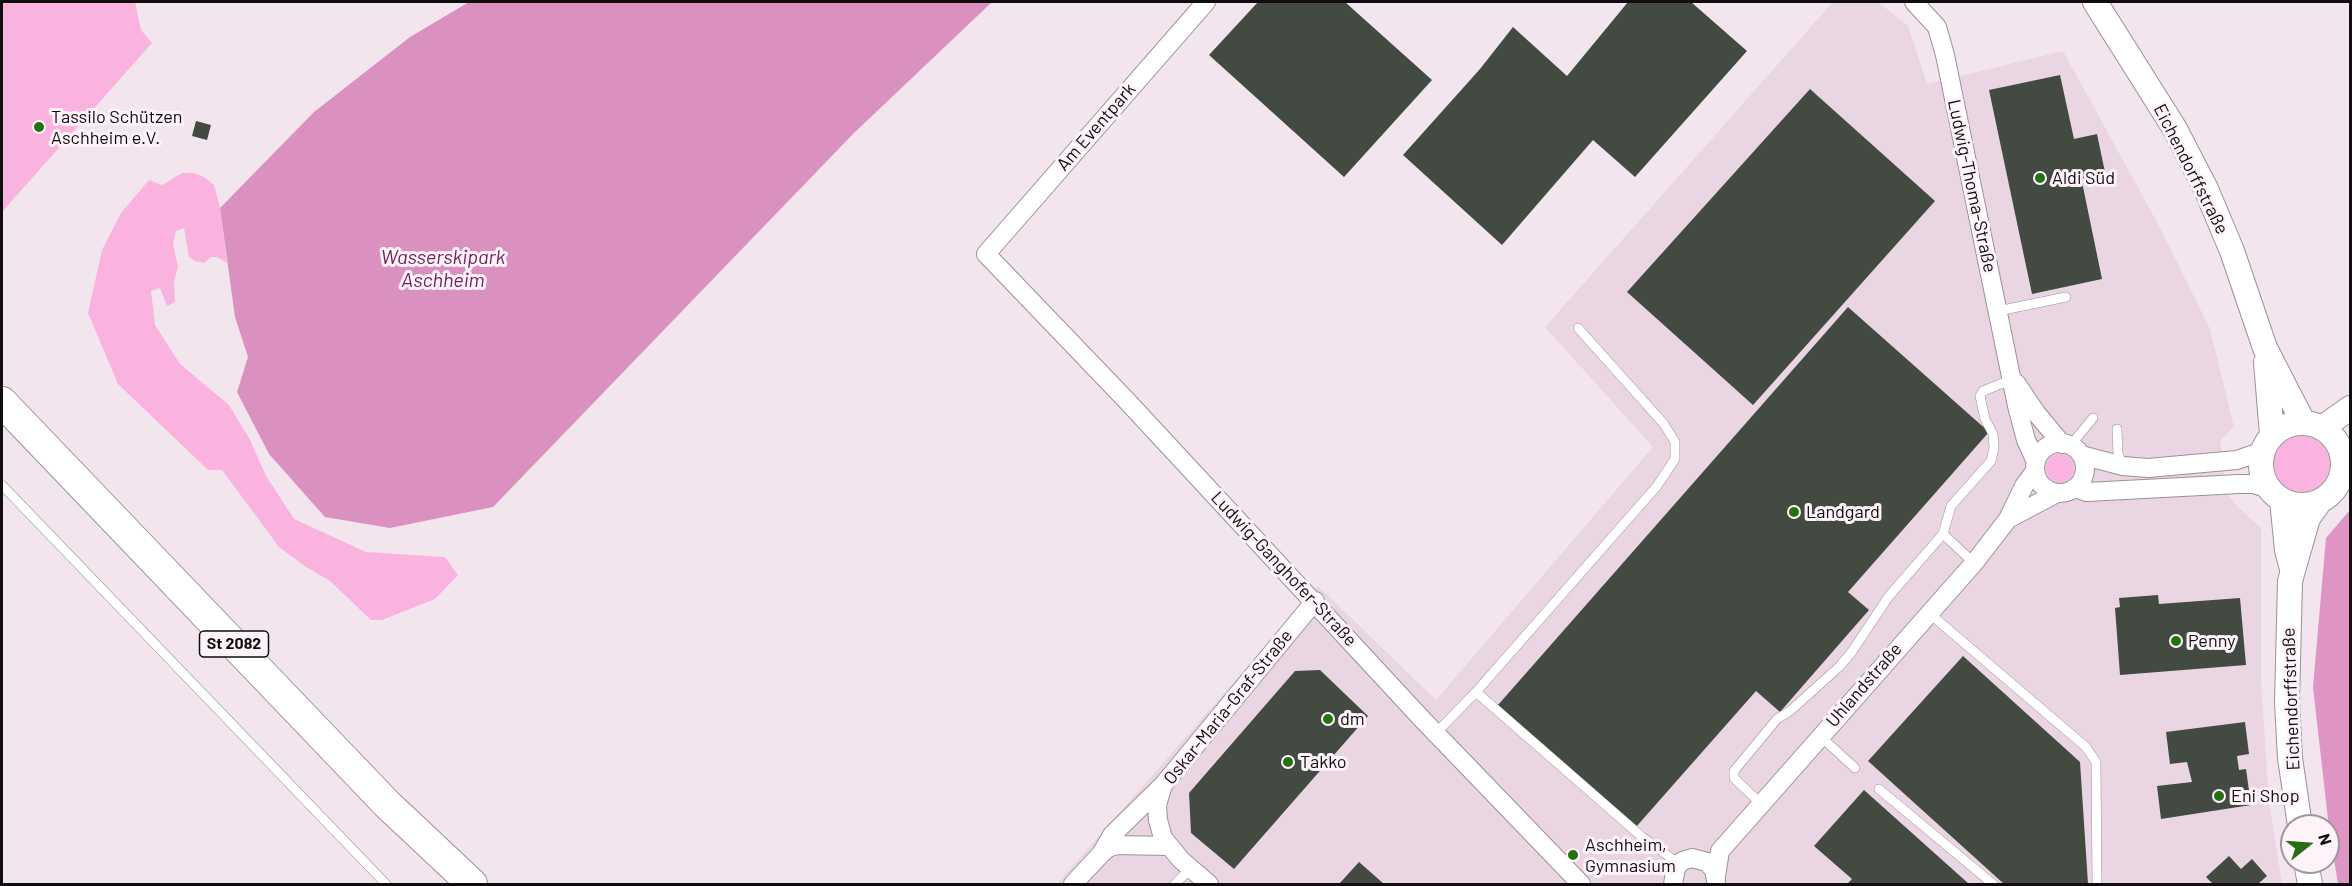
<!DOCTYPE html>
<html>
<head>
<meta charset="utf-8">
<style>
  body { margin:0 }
  #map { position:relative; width:2352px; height:886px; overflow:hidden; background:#f2e5ed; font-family:Barlow,sans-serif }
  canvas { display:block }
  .frame { position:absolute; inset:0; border:3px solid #100c0f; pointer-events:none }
  .north { position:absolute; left:2280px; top:814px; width:60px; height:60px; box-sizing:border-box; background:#fef3f9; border:2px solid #9f979b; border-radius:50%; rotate:73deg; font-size:16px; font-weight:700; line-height:24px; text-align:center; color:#100c0f }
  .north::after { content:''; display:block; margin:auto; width:21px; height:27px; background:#257013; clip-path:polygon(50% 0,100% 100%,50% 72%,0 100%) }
</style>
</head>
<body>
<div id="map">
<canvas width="2352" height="886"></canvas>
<div class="frame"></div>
<div class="north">N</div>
</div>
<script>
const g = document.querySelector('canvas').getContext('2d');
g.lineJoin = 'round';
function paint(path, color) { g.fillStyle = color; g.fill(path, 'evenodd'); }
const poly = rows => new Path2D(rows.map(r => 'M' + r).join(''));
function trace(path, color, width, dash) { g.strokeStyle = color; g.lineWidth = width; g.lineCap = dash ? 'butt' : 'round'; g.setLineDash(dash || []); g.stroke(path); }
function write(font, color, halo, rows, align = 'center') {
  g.font = font + ' Barlow,sans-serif'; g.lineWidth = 6; g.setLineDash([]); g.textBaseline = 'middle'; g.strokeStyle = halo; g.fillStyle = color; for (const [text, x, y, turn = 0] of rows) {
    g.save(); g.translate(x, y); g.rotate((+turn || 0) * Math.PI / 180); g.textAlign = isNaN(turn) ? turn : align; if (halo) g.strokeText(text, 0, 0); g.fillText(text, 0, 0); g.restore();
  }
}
const built = poly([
  [1833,2,1878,2,1908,26,1927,84,2063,51,2158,224,2210,329,2234,427,2220,441,2226,492,2239,508,2261,528,2261,681,2269,801,2282,884,1057,884,1318,586,1436,700,1653,447,1545,327]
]);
const green = poly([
  [2,2,135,2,141,30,152,43,2,212],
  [182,173,194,173,204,177,214,185,220,208,227,263,217,257,211,257,204,263,195,261,189,257,184,228,176,231,173,244,178,267,174,282,175,302,167,306,160,288,151,291,155,325,180,364,229,405,249,438,266,476,294,519,366,552,445,557,458,575,435,599,382,620,371,620,330,581,306,567,279,547,222,470,208,470,118,384,88,313,102,250,121,213,149,180,162,185],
  '2274 464a28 28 0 1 1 56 0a28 28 0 1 1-56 0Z',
  '2046 468a14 14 0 1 1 28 0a14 14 0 1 1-28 0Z'
]);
const forest = poly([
  [2350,510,2350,884,2338,884,2329,828,2313,687,2326,538]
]);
const water = poly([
  [469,2,992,2,853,134,493,507,390,528,325,517,269,454,237,392,248,357,235,317,220,208,314,112,410,37]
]);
const building = poly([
  [1258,2,1345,2,1432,80,1344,177,1209,55],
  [1628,2,1691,2,1747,51,1635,177,1593,140,1502,245,1403,155,1480,69,1513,27,1567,76],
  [2060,75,2074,139,2097,134,2106,177,2082,182,2102,279,2032,294,1989,90],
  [1810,89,1935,201,1753,405,1627,292],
  [196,121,211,125,207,140,192,136],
  [1848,307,1989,432,1848,592,1869,610,1780,712,1756,691,1636,827,1498,705],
  [2158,595,2159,604,2240,598,2246,665,2120,675,2115,608,2120,607,2119,598],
  [1963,656,2080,762,2088,884,2004,884,1868,761],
  [1320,670,1368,716,1234,869,1191,833,1189,793,1295,671],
  [2245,722,2249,754,2237,756,2239,770,2246,769,2251,805,2161,819,2157,786,2192,782,2187,762,2170,764,2166,732],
  [1864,790,1969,884,1847,884,1852,879,1814,846],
  [2229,856,2241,869,2252,859,2267,876,2258,884,2213,884,2206,877],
  [1359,862,1384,884,1339,884]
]);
const service = poly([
  [1998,311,2066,297],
  [2117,429,2118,454,2123,466],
  [2070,446,2093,418],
  [2,485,386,884],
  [1943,534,1951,506,1991,461,1994,448,1993,434,1985,419,1980,396,1983,391,2013,379],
  [1929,613,2086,747,2096,762,2097,884],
  [1476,692,1641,836,1679,864],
  [1436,733,1476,692,1657,486,1675,459,1675,442,1664,424,1578,328],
  [1820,736,1855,768],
  [1879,789,1993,884],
  [1761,804,1734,778,1734,771,1777,719,1790,711,1840,666,1851,653,1889,596,1943,534,1974,563],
  [1175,884,1191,868]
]);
const minor = poly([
  [1206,2,986,254,1128,402,1422,719,1581,884],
  [1914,2,1937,27,1945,55,2017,406,2026,440,2036,462],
  [2016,383,2037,414,2062,444],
  '2035 468a25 25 0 1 1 50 0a25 25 0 1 1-50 0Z',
  [2081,455,2123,466,2148,468,2237,460,2263,451],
  [2076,488,2087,492,2239,484,2254,484,2269,489],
  [2008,519,2057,493],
  [1101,854,1108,848,1116,845,1169,846],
  [1716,876,1720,851,1974,563,2008,519,2024,486,2035,471],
  [1073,884,1101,854,1112,835,1162,786],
  [1209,884,1181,860,1163,838,1158,820,1157,805,1163,785,1315,601],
  [1673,884,1676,868,1682,861,1692,858,1707,862,1714,870,1716,880]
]);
const tertiary = poly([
  [2095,2,2175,129,2206,189,2232,251,2265,348,2303,422],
  [2266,362,2272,435],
  '2261 464a41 41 0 1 1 82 0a41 41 0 1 1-82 0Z',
  [2322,428,2350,408],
  [2282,500,2287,550,2292,569],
  [2300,826,2290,758,2287,702,2290,581,2308,518,2320,501],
  [2306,862,2310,884]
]);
const primary = poly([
  [2,402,387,804,472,884]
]);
const markers = [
  [39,127,6,"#257013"],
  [2040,178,6,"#257013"],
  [1794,512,6,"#257013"],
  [2176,641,6,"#257013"],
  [1328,719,6,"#257013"],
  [1288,762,6,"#257013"],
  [2219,796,6,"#257013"],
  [1573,855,6,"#257013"]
];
const shields = [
  [234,644,69]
];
const shieldNames = [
  ["St 2082",234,644]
];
const poiNames = [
  ["Tassilo Schützen",51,117],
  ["Aschheim e.V.",51,138],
  ["Aldi Süd",2052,178],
  ["Landgard",1806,512],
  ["Penny",2188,641],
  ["dm",1340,719],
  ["Takko",1300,762],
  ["Eni Shop",2231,796],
  ["Aschheim,",1585,845],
  ["Gymnasium",1585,866]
];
const streetNames = [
  ["Am Eventpark",1096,127,-49],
  ["Eichendorffstraße",2191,169,63],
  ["Ludwig-Thoma-Straße",1972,186,78],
  ["Ludwig-Ganghofer-Straße",1284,569,47],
  ["Uhlandstraße",1864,685,-49],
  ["Eichendorffstraße",2291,699,-92],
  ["Oskar-Maria-Graf-Straße",1228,707,-51]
];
const waterNames = [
  ["Wasserskipark",443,257],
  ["Aschheim",443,280]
];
paint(built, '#ead6e2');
paint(green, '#fab3df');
paint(forest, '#de95c3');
paint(water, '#da91bf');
paint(building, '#424a41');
trace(service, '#9c9097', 10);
trace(minor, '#9c9097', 20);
trace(tertiary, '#9c9097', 26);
trace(primary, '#9c9097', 32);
trace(service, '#fff', 9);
trace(minor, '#fff', 18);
trace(tertiary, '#fff', 24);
trace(primary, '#fff', 30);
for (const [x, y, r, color] of markers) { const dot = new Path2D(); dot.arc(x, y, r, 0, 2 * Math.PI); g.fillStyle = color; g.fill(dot); trace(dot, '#fef3f9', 2); }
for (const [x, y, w] of shields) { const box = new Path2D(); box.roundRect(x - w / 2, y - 13, w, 26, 4.5); g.fillStyle = '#fef3f9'; g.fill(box); trace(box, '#100c0f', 1.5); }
write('bold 16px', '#100c0f', null, shieldNames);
write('18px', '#100c0f', '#fef3f9', poiNames, 'left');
write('18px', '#100c0f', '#fef3f9', streetNames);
write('italic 20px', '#74205b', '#fef3f9', waterNames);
</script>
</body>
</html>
